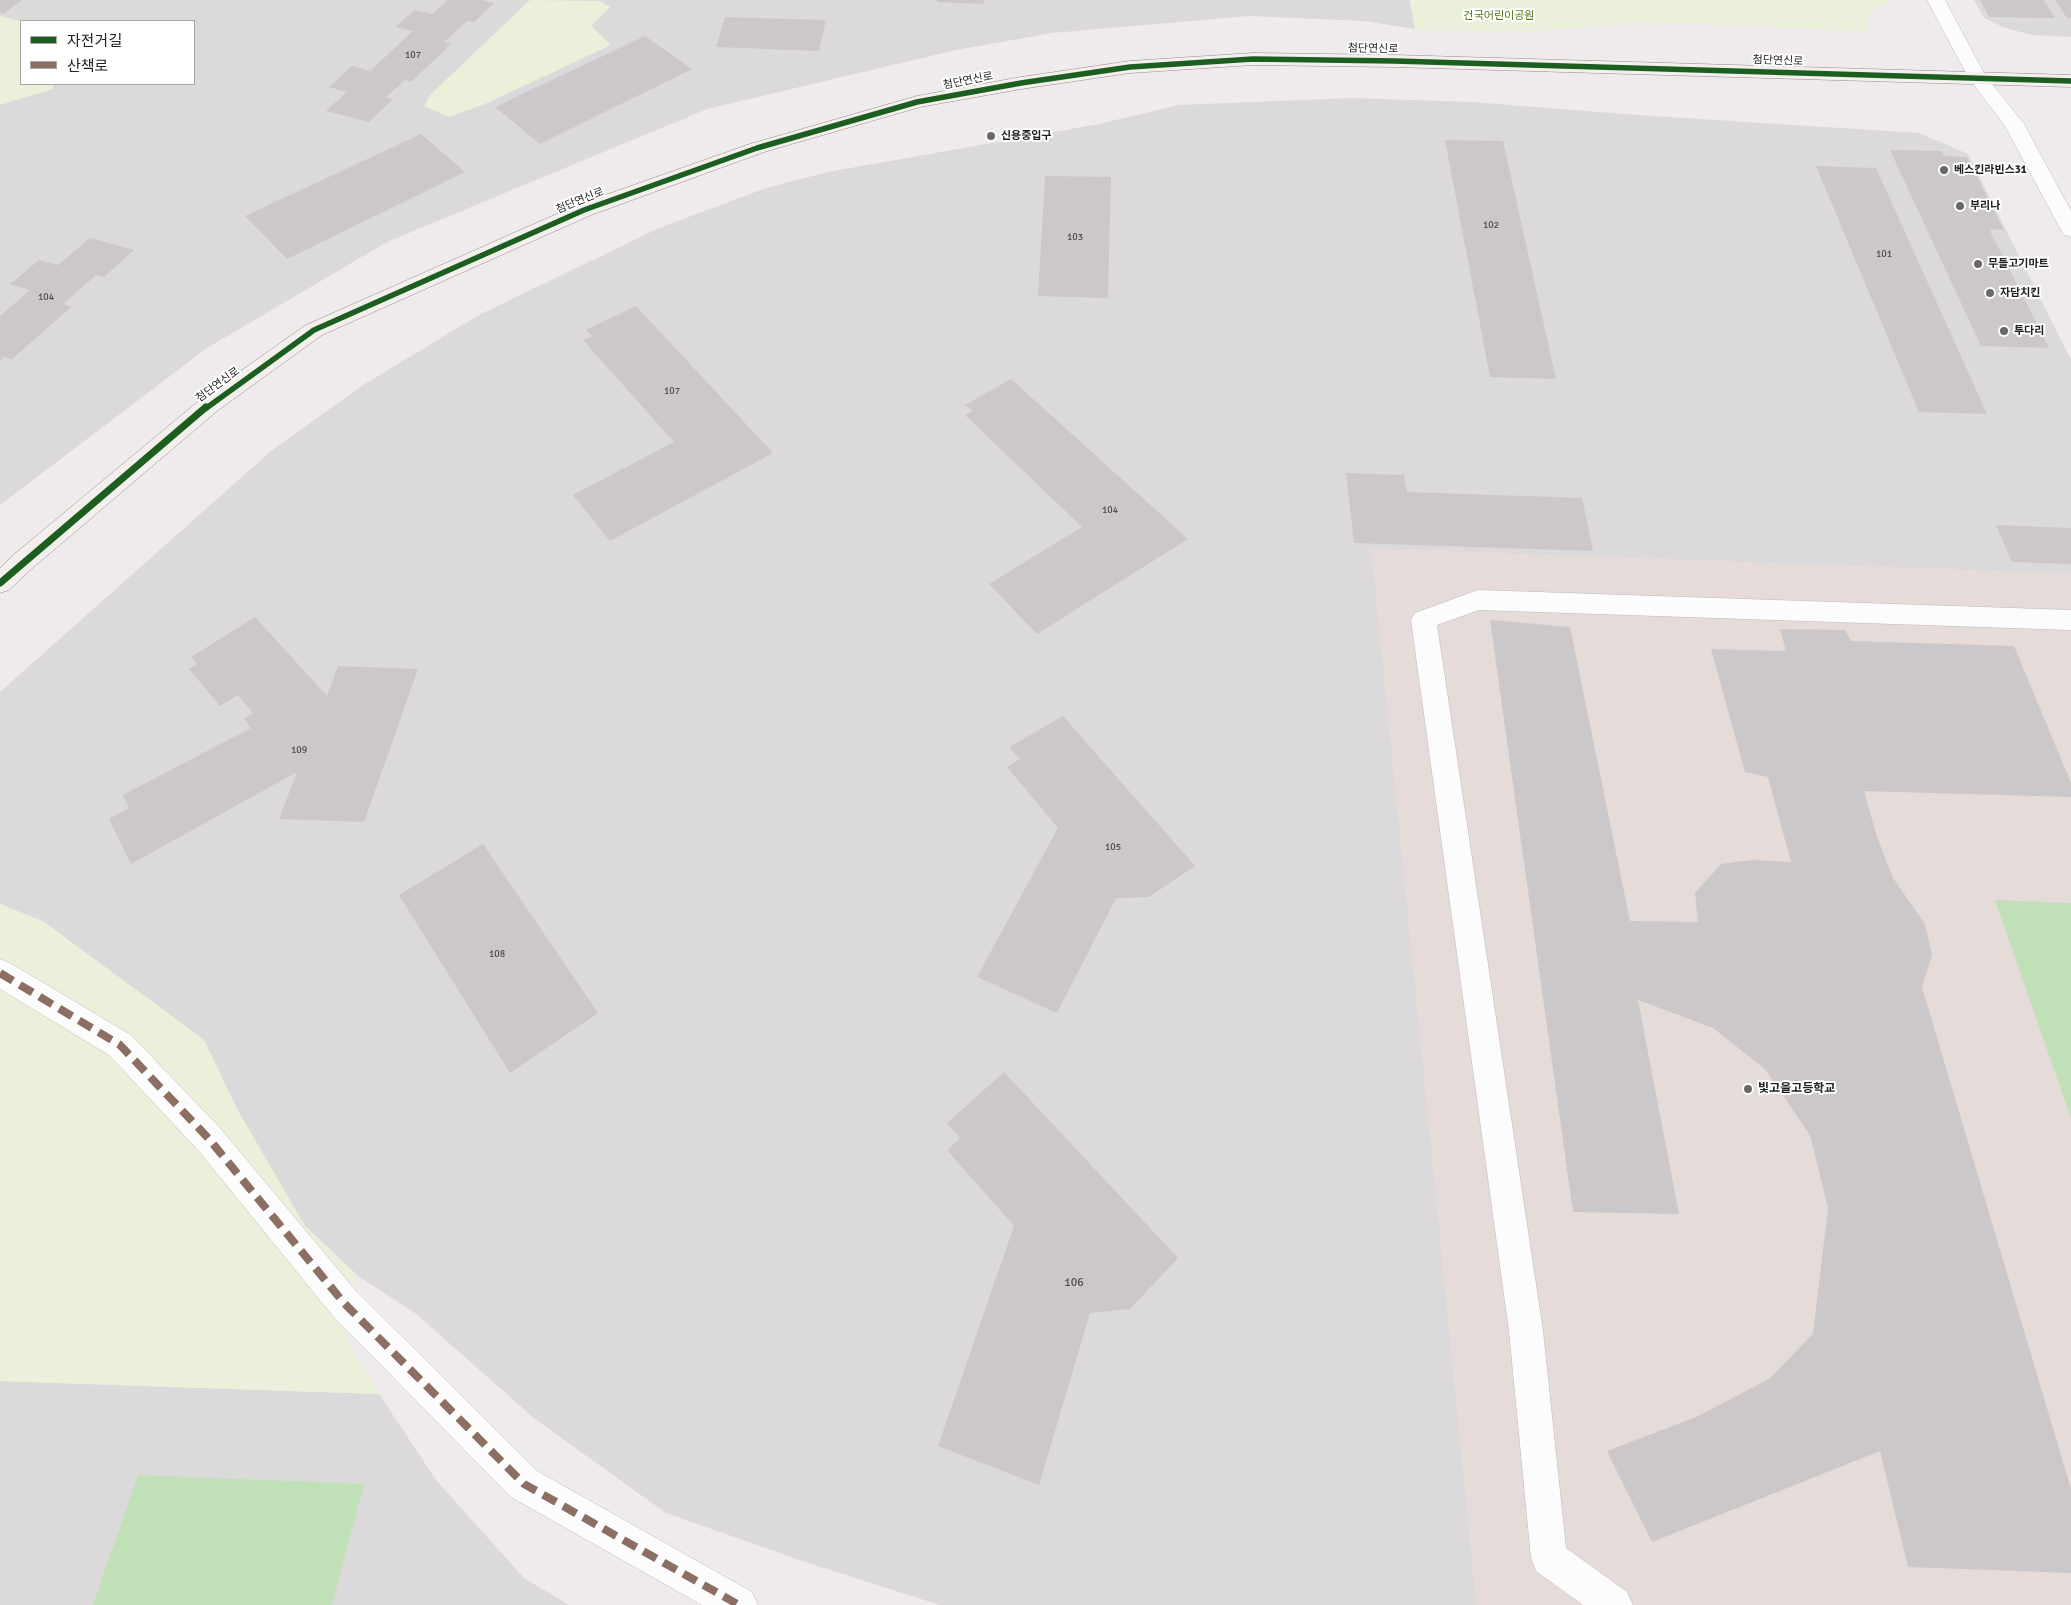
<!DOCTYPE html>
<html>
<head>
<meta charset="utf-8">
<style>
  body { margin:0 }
  #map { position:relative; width:2071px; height:1605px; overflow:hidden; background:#efeaeb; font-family:Signika,"Noto Sans KR",sans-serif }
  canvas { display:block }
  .legend { position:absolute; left:20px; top:20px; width:175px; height:65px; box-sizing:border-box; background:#fff; border:1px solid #a6a6a6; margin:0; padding:6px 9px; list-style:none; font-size:15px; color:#212121 }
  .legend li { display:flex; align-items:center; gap:10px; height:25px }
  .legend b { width:25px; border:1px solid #a6a6a6 }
</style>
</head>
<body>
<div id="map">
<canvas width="2071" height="1605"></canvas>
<ul class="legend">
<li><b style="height:6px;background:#1b5e20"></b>자전거길</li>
<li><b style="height:6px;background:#8d6e63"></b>산책로</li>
</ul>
</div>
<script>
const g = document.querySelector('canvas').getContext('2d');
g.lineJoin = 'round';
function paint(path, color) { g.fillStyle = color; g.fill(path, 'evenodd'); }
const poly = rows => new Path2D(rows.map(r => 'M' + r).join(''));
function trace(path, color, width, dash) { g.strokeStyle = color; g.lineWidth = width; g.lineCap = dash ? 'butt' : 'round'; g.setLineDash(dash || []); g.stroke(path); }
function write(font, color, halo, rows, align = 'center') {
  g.font = font + ' Signika,"Noto Sans KR",sans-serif'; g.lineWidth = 4; g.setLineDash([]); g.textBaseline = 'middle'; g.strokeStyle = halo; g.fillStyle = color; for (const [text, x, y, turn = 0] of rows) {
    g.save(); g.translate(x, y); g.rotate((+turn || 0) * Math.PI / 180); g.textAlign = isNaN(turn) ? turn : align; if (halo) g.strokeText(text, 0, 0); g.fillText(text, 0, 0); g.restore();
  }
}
const residential = poly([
  [0,0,1410,0,1415,29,1364,21,1249,16,1052,33,956,50,707,109,387,242,207,348,0,505],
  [21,21,194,21,194,84,21,84],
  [1974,0,2071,0,2071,37,2032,35,2005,28,1984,18],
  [1352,98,1471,102,1637,115,1919,133,1968,154,2071,360,2071,574,1372,549,1477,1605,940,1605,811,1564,666,1513,535,1419,415,1313,358,1276,305,1226,238,1111,204,1040,44,922,0,904,0,692,271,451,363,385,479,315,659,228,766,188,828,172,1099,124,1179,105],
  [0,1381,379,1394,436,1480,524,1578,569,1605,0,1605]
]);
const education = poly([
  [1371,549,2071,574,2071,1605,1477,1605]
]);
const park = poly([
  [530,0,600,1,610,7,591,26,611,45,485,104,449,117,424,106,431,94],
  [1410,0,1891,0,1892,2,1877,8,1866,16,1868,32,1762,26,1638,23,1515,32,1415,29],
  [0,16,21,21,21,84,53,84,53,89,0,105],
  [0,904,44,922,204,1040,238,1111,305,1226,358,1276,344,1303,345,1337,379,1394,0,1381]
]);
const pitch = poly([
  [1995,900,2071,903,2071,1118],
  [138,1475,364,1484,332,1605,93,1605]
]);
const building = poly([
  [0,0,22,0,3,14,0,13],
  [448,0,482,0,494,3,474,22,467,21,444,42,451,44,411,82,405,80,386,97,393,99,369,122,326,111,347,92,329,87,352,66,370,71,413,31,395,27,415,10,432,14],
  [937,0,984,0,983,4,937,2],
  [1980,0,2044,0,2055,18,1989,17],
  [2055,0,2071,0,2071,18,2067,18],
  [725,17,826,20,819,51,716,47],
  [645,36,692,69,540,144,495,107],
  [421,134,465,172,287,259,245,216],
  [1445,140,1503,141,1556,379,1490,377],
  [1890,150,1941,151,1944,156,1967,157,2004,230,1989,229,2049,348,1981,346],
  [1816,166,1876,168,1987,414,1919,412],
  [1045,176,1111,177,1108,298,1038,296],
  [90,238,134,250,104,277,96,275,63,304,71,307,12,359,4,357,0,361,0,316,30,290,10,284,39,260,58,265],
  [636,306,773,453,610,541,573,495,674,442,583,340,592,336,586,330],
  [1011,379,1188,539,1037,634,989,584,1082,527,965,415,973,411,965,405],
  [1346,473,1404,475,1407,492,1582,498,1593,551,1354,543],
  [1996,525,2071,528,2071,564,2012,562],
  [255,617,327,696,338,666,418,669,364,822,279,819,297,772,131,864,109,819,129,808,123,795,251,728,244,719,253,713,238,695,220,706,189,669,197,664,191,657],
  [1490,620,1570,627,1630,921,1698,922,1695,893,1721,864,1752,860,1791,862,1768,777,1745,772,1711,649,1786,651,1780,629,1845,630,1851,641,2014,646,2071,783,2071,797,1864,791,1877,837,1893,878,1925,924,1932,955,1922,987,2071,1489,2071,1573,1908,1567,1880,1451,1652,1542,1607,1451,1696,1417,1769,1379,1813,1334,1828,1208,1810,1135,1765,1069,1713,1028,1638,1000,1679,1214,1573,1212],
  [1063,716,1195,866,1149,897,1116,898,1057,1013,977,977,1058,828,1007,767,1020,759,1009,747],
  [483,844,598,1013,510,1073,399,895],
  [1004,1072,1178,1258,1130,1309,1090,1313,1039,1485,938,1446,1014,1226,947,1150,960,1138,947,1123]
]);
const lane = poly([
  [1478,590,2071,610,2071,630,1479,610,1437,625,1543,1331,1566,1548,1627,1592,1633,1605,1583,1605,1536,1571,1531,1558,1509,1331,1411,620,1415,613,1478,590]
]);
const street = poly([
  [1927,0,1945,0,1985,75,2024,124,2071,211,2071,237,2064,235,2061,230,2005,126,1968,77,1927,0],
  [0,959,10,963,131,1035,220,1128,356,1291,537,1471,752,1592,758,1605,702,1605,511,1497,332,1315,198,1150,109,1055,0,989,0,959]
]);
const secondary = poly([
  [1253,53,1395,55,2071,75,2071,87,1395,67,1253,65,1130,73,1021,89,920,107,764,152,591,215,322,335,217,411,29,571,9,590,0,593,0,568,11,557,201,399,306,325,577,205,750,144,917,96,1021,77,1130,61,1253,53]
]);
const quiet = poly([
  [0,973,120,1045,209,1139,344,1303,524,1484,739,1605]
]);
const cyclewayFar1 = poly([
  [205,409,314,330,584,210,757,148,917,102,1021,83,1130,67,1253,59,1395,61,2071,81]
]);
const cycleway = poly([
  [0,583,206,407]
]);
const markers = [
  [991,136,5,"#696768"],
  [1944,170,5,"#696768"],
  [1960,206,5,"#696768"],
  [1978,264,5,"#696768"],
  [1990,293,5,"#696768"],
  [2004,331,5,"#696768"],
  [1748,1089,5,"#696768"]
];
const numberNames = [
  ["107",413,55],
  ["102",1491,225],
  ["103",1075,237],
  ["101",1884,254],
  ["104",46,297],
  ["107",672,391],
  ["104",1110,510],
  ["109",299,750],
  ["105",1113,847],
  ["108",497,954]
];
const farParknames = [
  ["건국어린이공원",1499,16]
];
const farStreetnames = [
  ["첨단연신로",1373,49,1],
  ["첨단연신로",1778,61,2],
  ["첨단연신로",968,81,-11],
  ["첨단연신로",580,201,-22],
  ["첨단연신로",218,385,-36]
];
const farPoinames = [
  ["신용중입구",1001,136],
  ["베스킨라빈스31",1954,170],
  ["부리나",1970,206],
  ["무들고기마트",1988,264],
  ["자담치킨",2000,293],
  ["투다리",2014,331]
];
const poiNames = [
  ["빛고을고등학교",1758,1089]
];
const nearNumbernames = [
  ["106",1074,1283]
];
paint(residential, '#dcd9da');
paint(education, '#e5dbd8');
paint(park, '#ebf0da');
paint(pitch, '#c0e0b8');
paint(building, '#ccc8c9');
trace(lane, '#bebbbc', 1);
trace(street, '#bebbbc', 1);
trace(secondary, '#988a84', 1);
paint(lane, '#fdfcfc');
paint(street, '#fdfcfc');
paint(secondary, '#f3efed');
trace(quiet, '#8d6e63', 8, [15, 8]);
trace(cyclewayFar1, '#1b5e20', 5.5);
trace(cycleway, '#1b5e20', 7);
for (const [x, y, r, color] of markers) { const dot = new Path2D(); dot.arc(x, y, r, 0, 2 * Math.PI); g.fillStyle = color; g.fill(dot); trace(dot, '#fff', 2); }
write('10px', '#4c4b4b', null, numberNames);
write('11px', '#577718', '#fff', farParknames);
write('11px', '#212121', '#fff', farStreetnames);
write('bold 11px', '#212121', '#fff', farPoinames, 'left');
write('bold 12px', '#212121', '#fff', poiNames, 'left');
write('12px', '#4c4b4b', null, nearNumbernames);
</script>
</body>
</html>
